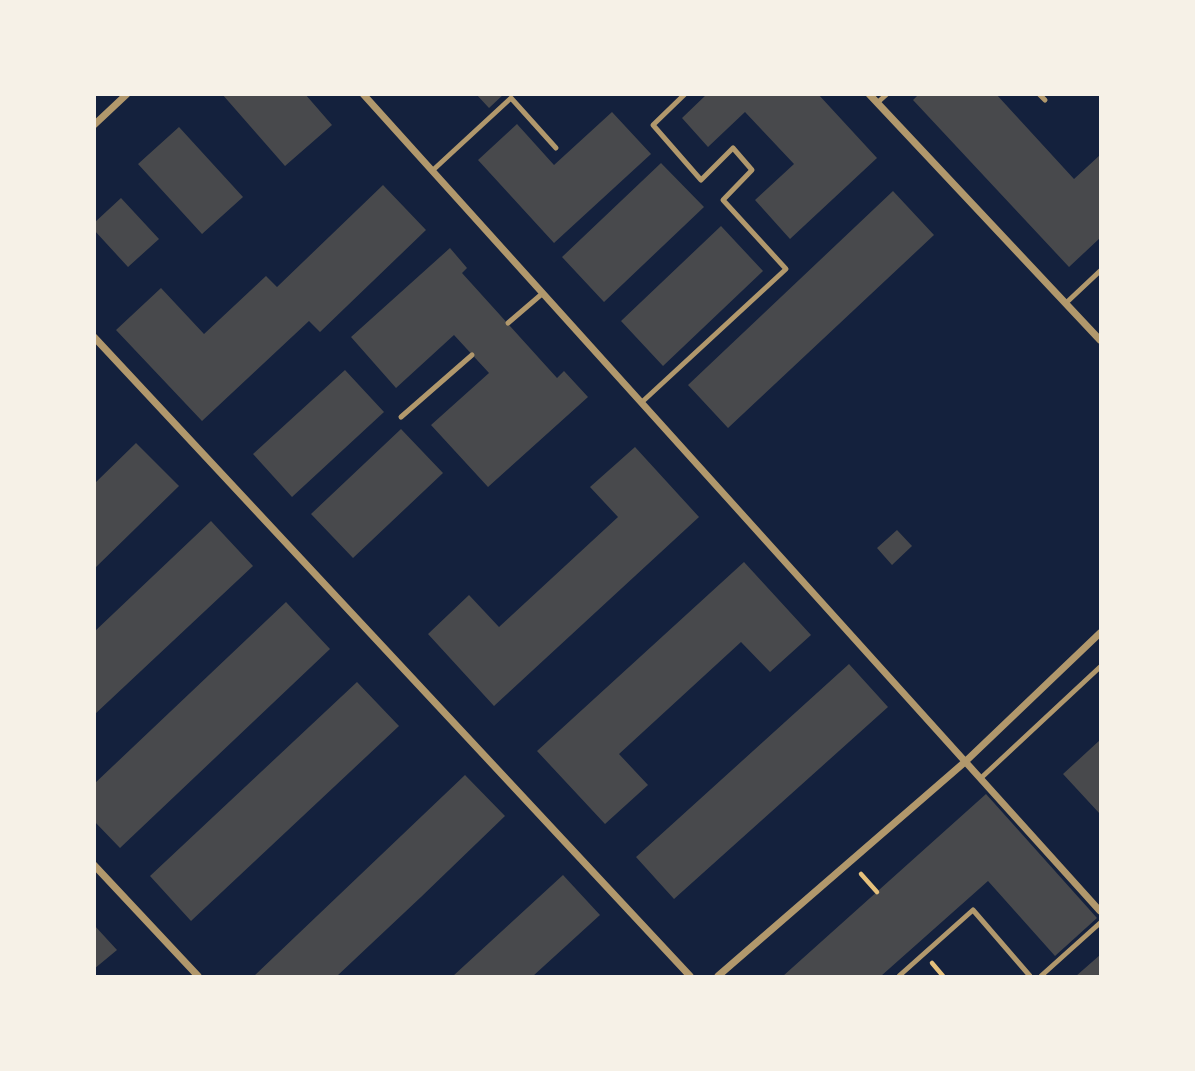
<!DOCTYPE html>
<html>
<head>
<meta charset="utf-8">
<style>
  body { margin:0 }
  #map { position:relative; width:1195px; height:1071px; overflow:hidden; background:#14213d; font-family:"Work Sans",sans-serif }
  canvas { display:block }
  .frame { position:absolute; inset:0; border:96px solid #f6f1e7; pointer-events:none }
</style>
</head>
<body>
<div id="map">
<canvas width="1195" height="1071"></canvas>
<div class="frame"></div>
</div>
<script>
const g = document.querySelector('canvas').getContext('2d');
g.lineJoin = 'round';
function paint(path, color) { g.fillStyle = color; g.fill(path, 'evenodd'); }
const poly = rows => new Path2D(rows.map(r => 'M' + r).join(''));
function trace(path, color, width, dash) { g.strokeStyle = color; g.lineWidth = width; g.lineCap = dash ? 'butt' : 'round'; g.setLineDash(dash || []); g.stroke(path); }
const building = poly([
  [222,94,305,94,332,125,285,166],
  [476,94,504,94,489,108],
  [707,94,818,94,877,158,790,239,755,200,794,164,745,112,708,147,682,118],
  [919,94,996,94,1074,179,1100,155,1100,238,1069,267,913,100],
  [612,112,651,154,554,243,478,160,517,124,554,165],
  [179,127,243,197,202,234,138,164],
  [661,163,704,207,604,302,562,257],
  [383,185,426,230,320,332,309,321,202,421,116,330,161,288,204,334,266,276,277,287],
  [893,191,934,235,728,428,688,385],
  [121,198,159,239,128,267,94,230,94,223],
  [721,226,763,271,663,366,621,321],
  [450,248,467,268,462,273,557,378,564,371,588,397,488,487,431,425,489,373,454,335,396,388,351,337],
  [345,370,384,412,292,497,253,454],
  [401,429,443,473,353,558,311,514],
  [136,443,179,486,94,569,94,484],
  [635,447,699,517,494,706,428,634,469,595,499,627,618,517,590,487],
  [211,521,253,566,94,715,94,632],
  [897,530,912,546,892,565,877,548],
  [744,562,811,635,770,672,741,642,619,754,648,785,605,824,537,751],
  [286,602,330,649,120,848,94,821,94,784],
  [849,664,888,707,674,899,636,857],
  [357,682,399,726,191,921,150,876],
  [1100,740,1100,814,1063,774],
  [465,775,505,816,421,897,337,976,254,976],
  [986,794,1097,918,1055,956,988,881,881,976,783,976],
  [563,875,600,915,533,976,453,976],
  [94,925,117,950,94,969],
  [1100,955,1100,976,1076,976]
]);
const path = poly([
  [861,874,877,892],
  [932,963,943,976]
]);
const service = poly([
  [1039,94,1045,100],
  [877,103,887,94],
  [432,171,511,98,556,148],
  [1066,303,1100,271],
  [508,323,543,293],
  [642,402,786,269,723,200,752,170,733,148,701,180,653,125,685,94],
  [401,417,472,355],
  [981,778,1100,667],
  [899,976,973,910,1030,976],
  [1041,976,1100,923]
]);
const minor = poly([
  [363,94,1100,911],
  [869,94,1100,340],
  [94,125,127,94],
  [94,337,690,976],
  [94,865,198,976],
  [718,976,966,761,1100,633]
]);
paint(building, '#48494c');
trace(path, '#e5c07b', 4.5);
trace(service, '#b1986c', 5);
trace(minor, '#b1986c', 7);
</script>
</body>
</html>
